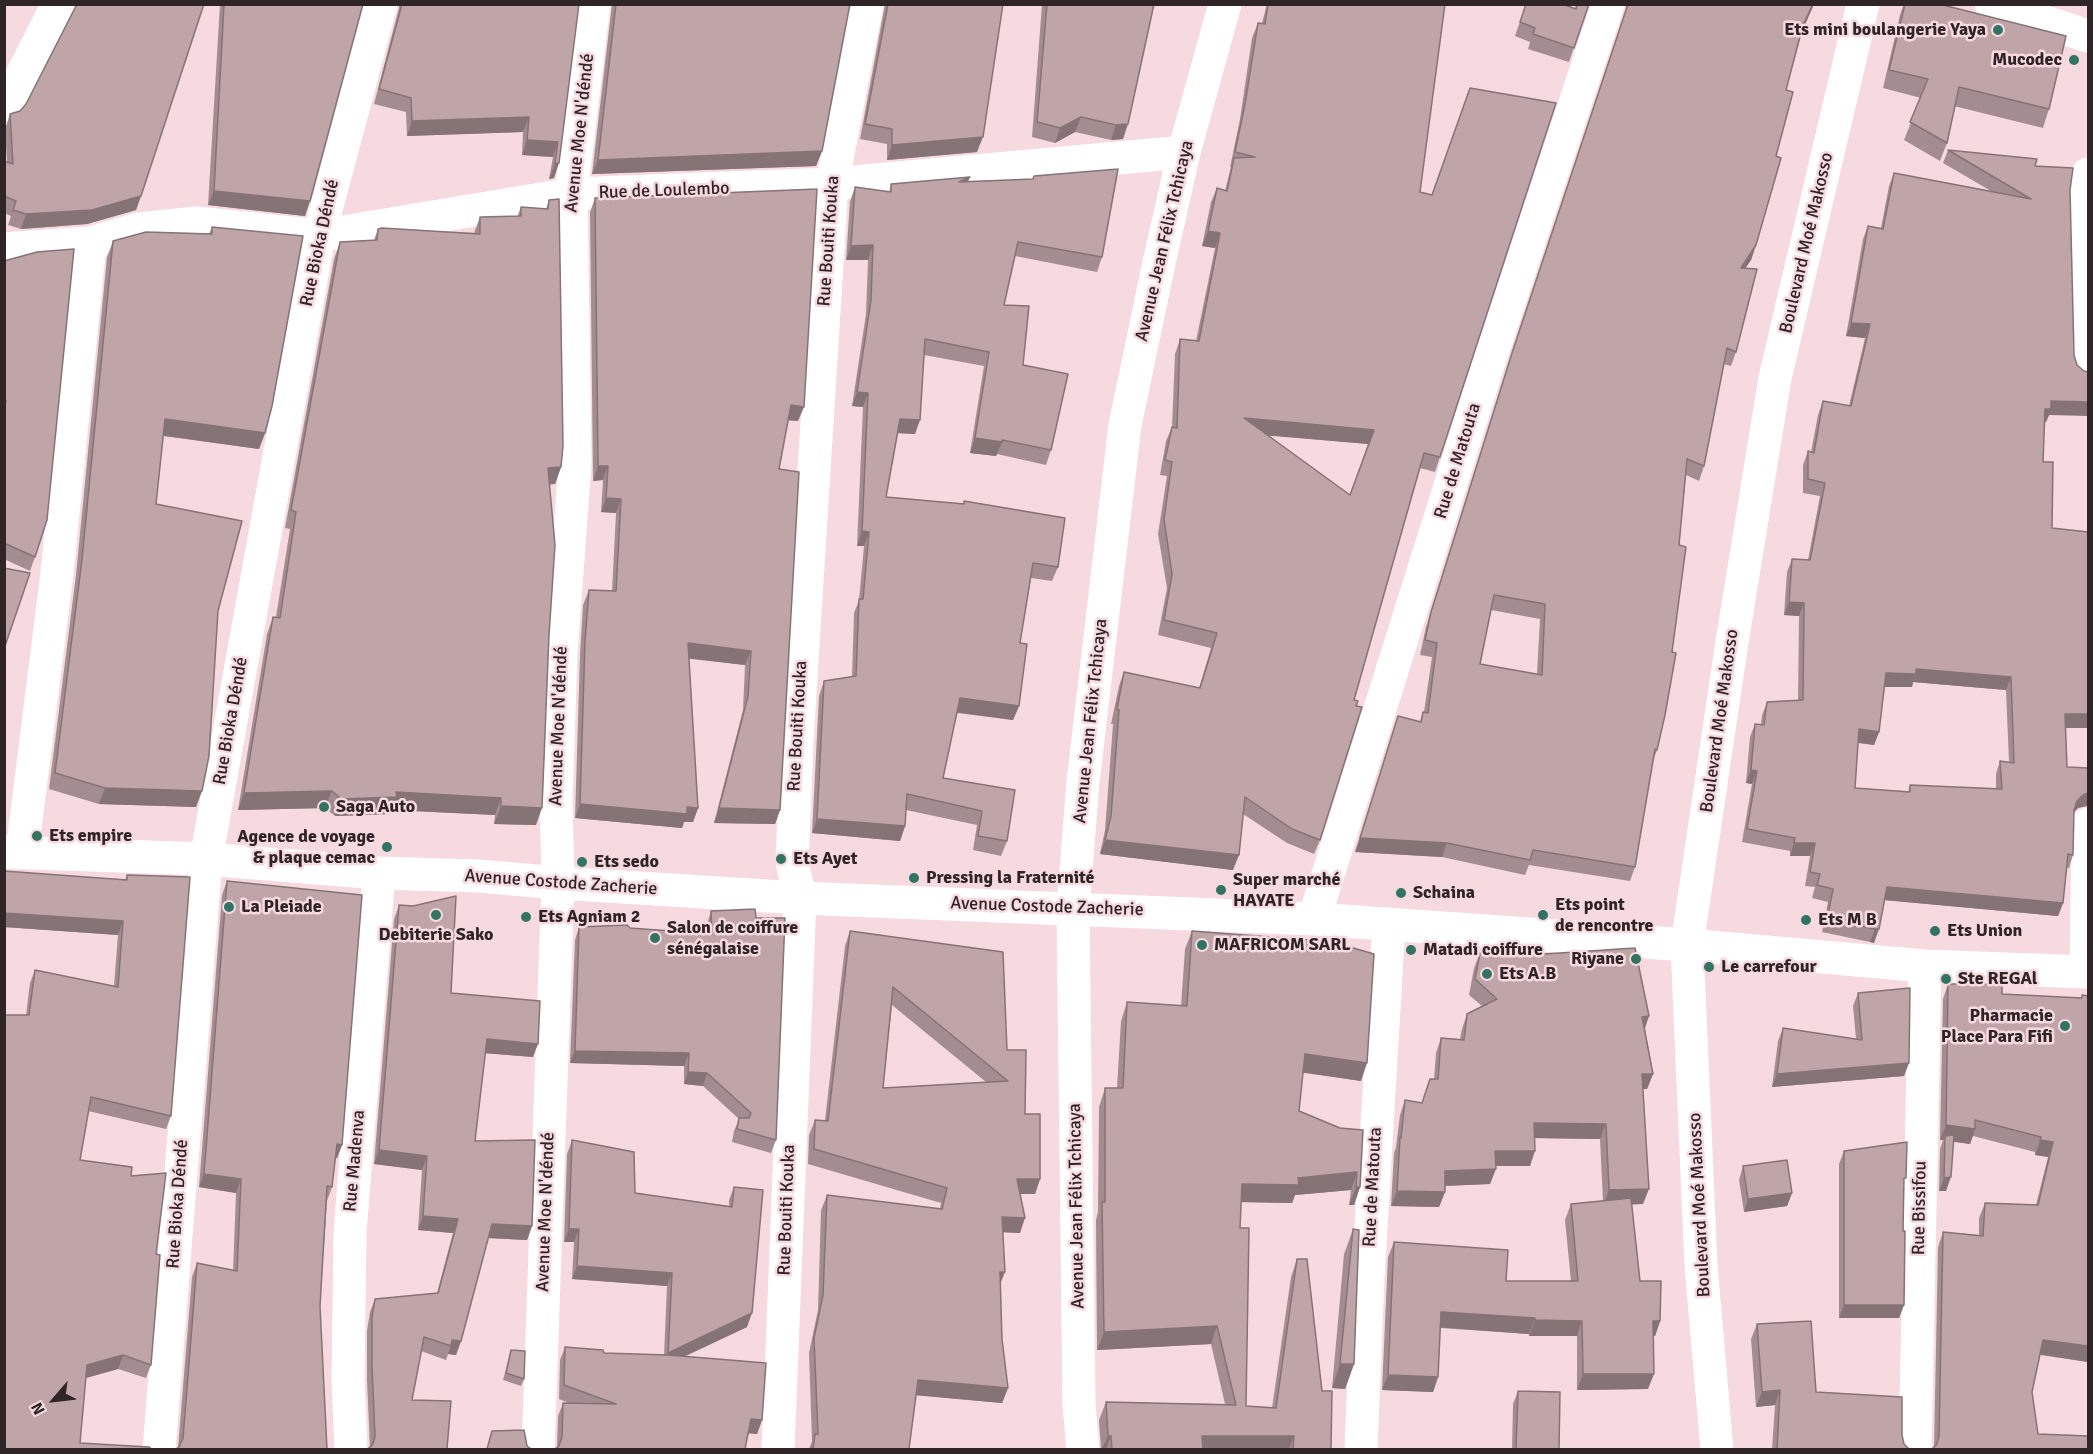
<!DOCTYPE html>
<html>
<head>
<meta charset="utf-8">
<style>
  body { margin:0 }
  #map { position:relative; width:2093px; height:1454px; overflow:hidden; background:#f7dadf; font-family:Signika,sans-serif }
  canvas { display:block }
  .frame { position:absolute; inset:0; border:6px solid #2f2426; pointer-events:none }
  .north { position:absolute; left:24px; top:1370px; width:60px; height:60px; -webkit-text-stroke:4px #f7dadf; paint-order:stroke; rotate:242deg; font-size:16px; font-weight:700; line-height:24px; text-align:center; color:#2f2426 }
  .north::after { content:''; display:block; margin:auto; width:21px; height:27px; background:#2f2426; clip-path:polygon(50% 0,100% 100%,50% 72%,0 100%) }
</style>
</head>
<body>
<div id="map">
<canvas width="2093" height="1454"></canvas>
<div class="frame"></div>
<div class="north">N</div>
</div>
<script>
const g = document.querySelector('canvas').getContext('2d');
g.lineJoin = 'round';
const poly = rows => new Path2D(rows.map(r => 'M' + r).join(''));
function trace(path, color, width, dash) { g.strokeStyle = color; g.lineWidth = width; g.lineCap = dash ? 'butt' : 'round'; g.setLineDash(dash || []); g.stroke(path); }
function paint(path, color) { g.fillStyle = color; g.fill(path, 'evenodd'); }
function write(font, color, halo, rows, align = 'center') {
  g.font = font + ' Signika,sans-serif'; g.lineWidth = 5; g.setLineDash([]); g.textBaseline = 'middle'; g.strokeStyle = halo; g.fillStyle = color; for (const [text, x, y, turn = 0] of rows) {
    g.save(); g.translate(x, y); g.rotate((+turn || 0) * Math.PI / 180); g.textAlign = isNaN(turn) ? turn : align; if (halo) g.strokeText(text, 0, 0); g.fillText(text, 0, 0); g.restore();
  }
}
const minor = poly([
  [4,110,58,4],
  [2088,174,2084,203,2088,368],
  [4,249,90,243,138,229,197,223,319,236,571,194,832,184,1184,152],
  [4,852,206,859,379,873,479,876,558,883,800,898,1314,919,1687,945,1925,966,2088,972],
  [22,852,57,573,90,243],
  [1314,919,1489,362,1608,4],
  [2086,972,2088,824],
  [159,1450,206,859,319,236,381,4],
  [351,1450,348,1381,350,1232,379,873],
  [538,1450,558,883,556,803,561,654,575,464,571,194,594,4],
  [778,1450,800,898,792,862,797,741,832,184,867,4],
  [1083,1450,1079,1404,1073,908,1083,782,1125,425,1159,263,1184,152,1225,4],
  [1361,1450,1368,1277,1389,924],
  [1717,1450,1701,1266,1687,945,1732,642,1775,378,1863,4],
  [1915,1450,1925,966]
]);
const major = poly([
  [1991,4,2088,36]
]);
const wall = poly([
  [220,4,363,4,305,216,208,205],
  [399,4,579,4,554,178,549,179,553,157,522,155,523,132,407,136,406,112,374,104,399,8],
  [612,4,850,4,822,151,816,166,592,174],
  [885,4,1003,4,977,152,887,160,887,144,860,139],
  [1042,4,1154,4,1123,139,1111,140,1075,132,1055,143,1032,137],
  [1267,4,1445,4,1420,192,1440,457,1435,472,1420,468,1354,700,1320,840,1314,854,1287,843,1243,814,1233,870,1100,854,1105,830,1113,724,1111,724,1119,686,1124,672,1199,688,1211,648,1158,635,1167,588,1158,534,1167,476,1160,475,1166,441,1172,427,1175,354,1180,339,1196,341,1215,248,1202,246,1211,202,1217,188,1225,191,1231,167,1230,167,1240,119,1252,38,1258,23,1262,23],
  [1268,435,1368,444,1350,495],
  [1526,4,1575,9,1576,4,1589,4,1569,62,1528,49,1530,42,1515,36],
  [1626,4,1814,4,1802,32,1786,90,1776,156,1756,245,1751,260,1745,269,1736,352,1731,366,1724,364,1704,466,1699,481,1686,475,1657,750,1652,763,1635,867,1630,881,1529,865,1525,875,1442,857,1355,852,1398,716,1420,722,1423,712,1424,712,1432,657,1420,655,1426,627,1507,368,1626,10],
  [1491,610,1540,619,1537,674,1480,664],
  [1904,4,1939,4,2049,109,2043,128,1954,106,1947,143,1940,161,1904,140,1921,98,1883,88,1900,15],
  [26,104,141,196,136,210,87,224,21,229,8,225,11,216,4,213,4,161,7,162,5,129,10,114,20,111],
  [1948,150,2035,166,2070,190,2049,415,2046,422,2044,422,2043,462,2052,528,2067,767,2087,806,2078,808,2074,812,2073,855,2069,868,2066,868,2063,903,2058,916,1885,900,1874,943,1870,942,1822,932,1828,902,1812,898,1815,887,1805,886,1810,856,1790,856,1790,851,1742,842,1752,784,1746,783,1750,737,1755,724,1761,724,1762,715,1767,702,1798,700,1799,616,1784,615,1787,572,1792,559,1808,560,1820,496,1803,493,1803,465,1808,451,1811,452,1818,415,1823,401,1849,406,1865,338,1846,336,1863,239,1868,226,1881,228,1889,186,1894,173,1991,191,1943,163],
  [1913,682,2006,690,2009,762,2000,761,1996,774,1996,789,1910,785,1908,792,1855,788,1858,743,1874,745,1879,732,1884,687,1912,687],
  [1034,176,1102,257,1097,272,1015,256,1004,305,1051,450,1046,465,997,454,996,456,970,453,984,366,924,355,915,434,898,433,886,497,1058,567,1052,581,1031,578,1020,643,1019,706,1013,720,957,713,943,778,1015,790,1007,841,1001,856,973,850,977,825,906,810,905,826,900,841,812,833,819,696,824,681,852,677,854,613,859,600,864,546,857,546,863,407,852,406,866,314,868,260,846,260,850,201,855,187,889,192,891,184,1033,179],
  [595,198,798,421,788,420,779,469,780,810,775,824,714,823,743,710,745,665,689,658,698,808,693,822,684,822,682,828,575,818,580,655,583,605,589,590,612,591,616,513,601,512,603,480,593,481,590,212],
  [549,200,561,467,555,484,549,484,549,635,536,825,494,824,495,815,392,810,390,814,335,816,325,808,238,810,267,634,273,617,276,617,290,529,285,528,334,259,340,242,374,240,378,229,474,233,480,217,517,217,521,207,546,209],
  [212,227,265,433,259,449,163,436,156,504,218,611,196,807,99,804,49,789,76,575,107,257,113,241,209,234],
  [4,261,35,557,30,571,4,559],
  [4,871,125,880,127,875,171,1116,166,1129,88,1111,80,1160,131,1176,156,1254,151,1365,146,1378,118,1369,86,1378,4,1449,26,1015,30,983,35,970,114,986,118,935,4,927],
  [227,881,342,1145,337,1158,335,1158,332,1187,327,1201,320,1306,178,1448,192,1277,197,1263,233,1271,236,1193,199,1187,222,895],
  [399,905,451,993,533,1057,485,1053,475,1141,532,1226,527,1240,488,1238,461,1341,456,1355,448,1354,446,1360,421,1351,412,1400,370,1448,367,1381,367,1331,370,1312,375,1299,437,1293,453,1233,418,1230,422,1170,374,1164,394,919],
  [711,911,776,1140,771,1153,732,1142,734,1131,739,1119,703,1086,684,1084,684,1066,570,1063,575,940,579,927,630,928,707,933,707,924],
  [850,931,1007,1050,1025,1114,1040,1179,1035,1194,1020,1194,1020,1233,1003,1232,1000,1285,1002,1339,1008,1388,1002,1403,916,1395,909,1449,809,1449,812,1441,809,1353,818,1310,821,1210,827,1195,940,1209,941,1203,808,1164,809,1135,815,1120,825,1120,845,946],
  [892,1005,986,1082,883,1088],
  [1192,931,1310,944,1361,1081,1303,1072,1299,1111,1340,1128,1363,1130,1360,1187,1354,1205,1349,1205,1351,1190,1295,1195,1292,1203,1241,1202,1240,1228,1246,1406,1272,1408,1291,1277,1297,1259,1322,1391,1331,1449,1101,1449,1099,1420,1106,1402,1225,1404,1211,1344,1097,1350,1096,1220,1098,1212,1099,1107,1105,1088,1117,1088,1121,1021,1127,1002,1181,1006,1185,949],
  [1480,953,1649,1016,1645,1029,1653,1074,1647,1089,1643,1089,1643,1204,1631,1204,1640,1281,1660,1321,1655,1336,1653,1336,1648,1389,1577,1390,1577,1336,1529,1336,1529,1334,1440,1328,1438,1377,1433,1392,1382,1390,1388,1257,1394,1242,1506,1281,1571,1281,1565,1220,1571,1204,1603,1201,1600,1139,1535,1138,1530,1166,1496,1166,1490,1184,1445,1186,1445,1192,1439,1207,1391,1206,1394,1153,1396,1147,1400,1115,1405,1100,1422,1103,1430,1079,1434,1079,1436,1053,1441,1038,1460,1039,1462,1029,1467,1014,1482,1006,1469,995,1474,968],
  [1948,984,2002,994,2081,998,2082,995,2088,996,2088,1362,2040,1355,1934,1447,1938,1247,1943,1232,1979,1235,1979,1218,1985,1203,2036,1205,2048,1157,2035,1155,2035,1152,1973,1136,1970,1144,1954,1142,1946,1191,1939,1191,1940,1149,1943,1140,1940,1140,1943,999],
  [1858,993,1904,1076,1772,1087,1778,1041,1783,1028,1856,1039,1853,1006],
  [572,1140,635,1193,729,1206,729,1200,734,1187,747,1327,684,1357,762,1420,757,1434,748,1433,557,1448,558,1416,563,1403,569,1403,559,1399,560,1360,565,1347,604,1353,664,1355,667,1286,572,1279,574,1242,564,1242,567,1154],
  [1844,1151,1903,1186,1904,1305,1899,1318,1839,1318,1839,1164],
  [1743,1166,1792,1193,1787,1206,1744,1212,1739,1180],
  [1353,1229,1354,1364,1345,1389,1332,1388,1344,1254],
  [1757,1324,1816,1392,1902,1435,1904,1444,1909,1449,1772,1449,1775,1405,1756,1407,1751,1339],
  [511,1350,524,1379,521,1386,503,1380],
  [1518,1391,1559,1449,1560,1449,1512,1449,1513,1404]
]);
const shadedWall = poly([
  [1813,4,1814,4,1798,40,1803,25],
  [529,117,523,132,407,136,412,121],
  [1081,117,1075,132,1055,143,1060,128],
  [1128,124,1123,139,1111,140,1116,125],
  [983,137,977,152,887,160,892,145],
  [527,140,558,142,553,157,522,155],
  [822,151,816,166,592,174,598,160],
  [559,163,554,178,549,179,555,164],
  [970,177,964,191,959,182],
  [214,191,310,201,305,216,208,205],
  [141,196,136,210,87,224,21,229,26,214],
  [1208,231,1220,233,1215,248,1202,246],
  [873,245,868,260,846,260,851,246],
  [1756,245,1751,260,1735,283,1741,268],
  [1851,323,1870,324,1865,338,1846,336],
  [857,392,868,393,863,407,852,406],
  [2051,401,2088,402,2088,416,2049,415,2046,422,2040,422,2045,409],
  [791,405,804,407,798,421,786,420],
  [1244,418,1374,430,1368,444,1238,433],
  [165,419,265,433,259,449,159,435],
  [900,419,920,420,915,434,895,433],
  [975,438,1002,442,996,456,970,453],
  [598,466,608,466,603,480,593,481],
  [561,467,555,484,542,485,548,468],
  [606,498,621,499,616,513,601,512],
  [862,531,869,532,864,546,857,546],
  [1789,602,1804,603,1799,616,1784,615],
  [688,643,751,651,745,665,683,658],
  [1916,669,2011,677,2006,690,1913,682,1912,687,1881,687,1886,673],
  [960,698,1019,706,1013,720,955,712],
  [2065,714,2088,714,2088,728,2060,728],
  [1859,729,1879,732,1874,745,1854,742],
  [1751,770,1757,771,1752,784,1746,783],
  [105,788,202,791,196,807,99,804],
  [332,791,325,808,238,810,244,793],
  [396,792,501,798,495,815,392,810,390,814,335,816,341,799],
  [2088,793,2088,801,2087,806,2078,808,2072,814,2077,801,2083,795],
  [580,804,687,807,698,808,693,822,684,822,682,828,575,818],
  [501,806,542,808,536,825,494,824],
  [719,808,780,810,775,824,714,823],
  [817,819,905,826,900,841,812,833],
  [1360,838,1447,843,1442,857,1355,852],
  [1105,840,1239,855,1233,870,1100,854],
  [1794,843,1815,843,1810,856,1790,856],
  [1887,887,2063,903,2058,916,1883,900],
  [4,913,123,921,118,935,4,927],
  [1875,929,1879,929,1874,943,1870,942],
  [1649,1016,1643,1031,1642,1017],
  [487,1039,538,1044,533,1057,482,1053],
  [575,1051,689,1053,684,1066,570,1063],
  [1305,1054,1367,1063,1361,1081,1298,1072],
  [1909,1063,1904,1076,1772,1087,1777,1074],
  [688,1072,707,1073,703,1086,684,1084],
  [1642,1074,1653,1074,1647,1089,1637,1089],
  [1534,1123,1606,1124,1600,1139,1529,1138],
  [1946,1125,1975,1129,1970,1144,1945,1140,1945,1136,1943,1140,1940,1140],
  [2040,1140,2053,1142,2048,1157,2035,1155],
  [337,1144,342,1145,337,1158,332,1158],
  [379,1150,427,1156,422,1170,374,1164],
  [1495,1151,1535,1151,1530,1166,1489,1166],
  [1496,1169,1490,1184,1440,1186,1445,1171],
  [1357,1172,1351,1190,1295,1195,1292,1203,1236,1202,1242,1184],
  [204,1174,241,1179,236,1193,199,1187],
  [1951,1177,1946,1191,1939,1191,1944,1178],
  [1017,1179,1040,1179,1035,1194,1012,1194],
  [1356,1187,1360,1187,1354,1205,1349,1205],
  [1649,1189,1643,1204,1603,1206,1609,1190],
  [1397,1191,1445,1192,1439,1207,1391,1206],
  [1792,1193,1787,1206,1744,1212,1748,1199],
  [423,1216,458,1219,453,1233,418,1230],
  [1002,1217,1025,1218,1020,1233,996,1232],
  [492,1224,532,1226,527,1240,487,1238],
  [569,1229,579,1229,574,1242,564,1242],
  [577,1266,672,1273,667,1286,572,1279],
  [1000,1272,1005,1272,999,1287],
  [1844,1305,1904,1305,1899,1318,1839,1318],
  [1441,1312,1535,1318,1529,1334,1435,1327],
  [752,1313,747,1327,663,1366,668,1353],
  [1535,1320,1582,1321,1577,1336,1529,1336],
  [1653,1321,1660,1321,1655,1336,1648,1336],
  [1217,1326,1211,1344,1097,1350,1104,1332],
  [452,1340,461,1341,456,1355,448,1354],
  [2043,1340,2088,1346,2088,1362,2038,1354],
  [123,1355,118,1369,82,1379,87,1365],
  [1340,1364,1354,1364,1345,1389,1332,1388],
  [1583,1374,1654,1374,1648,1389,1577,1390],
  [1388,1375,1438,1377,1433,1392,1382,1390],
  [918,1380,1008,1388,1002,1403,913,1395],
  [1780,1390,1775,1405,1756,1407,1762,1392],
  [751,1419,762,1420,757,1434,746,1433],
  [1108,1436,1111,1436,1106,1449,1102,1449],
  [1202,1436,1294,1436,1289,1449,1197,1449]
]);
const building = poly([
  [77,4,204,4,141,196,92,210,26,214,13,210,16,201,4,196,4,161,13,164,10,114,20,111,26,104,77,4],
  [224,4,363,4,310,201,214,191,224,4],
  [402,4,579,4,559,163,555,164,558,142,527,140,529,117,412,121,411,98,379,89,402,4],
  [616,4,850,4,822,151,598,160,616,4],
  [888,4,1003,4,983,137,892,145,892,129,865,124,888,4],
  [1047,4,1154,4,1128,124,1116,125,1081,117,1060,128,1037,122,1047,4],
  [1268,4,1445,4,1420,192,1432,195,1470,88,1556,103,1440,457,1424,453,1354,700,1358,701,1356,706,1362,707,1320,840,1292,829,1245,797,1239,855,1105,840,1111,816,1119,710,1117,709,1124,672,1200,688,1217,633,1164,620,1172,574,1164,519,1172,462,1165,460,1172,427,1177,428,1180,339,1199,341,1220,233,1208,231,1217,188,1227,191,1234,158,1255,157,1235,152,1245,104,1258,23,1265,24,1268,4],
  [1244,418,1374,430,1350,495,1244,418],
  [1526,4,1562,4,1576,9,1577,4,1589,4,1574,48,1533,34,1535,28,1520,22,1526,4],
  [1628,4,1813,4,1803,25,1786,90,1793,92,1776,156,1781,158,1756,245,1741,268,1757,269,1736,352,1727,348,1704,466,1687,459,1679,545,1686,547,1672,652,1676,653,1665,715,1657,750,1655,749,1635,867,1533,850,1530,860,1447,843,1360,838,1398,716,1421,722,1423,712,1428,713,1437,643,1425,640,1431,612,1512,353,1628,4],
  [1494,595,1545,604,1542,675,1480,664,1494,595],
  [1905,4,1939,4,2066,36,2049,109,1959,87,1947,143,1910,122,1928,79,1889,70,1905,4],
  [1948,150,2037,159,2035,166,2073,168,2070,190,2074,355,2077,365,2084,371,2088,372,2088,402,2051,401,2051,409,2045,409,2043,462,2053,462,2052,528,2088,532,2088,714,2065,714,2067,767,2088,768,2088,793,2083,795,2077,801,2074,810,2073,855,2068,854,2063,903,1887,887,1879,929,1875,929,1827,919,1833,889,1817,885,1820,874,1810,872,1815,843,1794,843,1795,838,1747,829,1757,771,1751,770,1755,724,1764,725,1767,702,1803,700,1804,603,1789,602,1792,559,1810,560,1825,483,1808,479,1808,451,1814,453,1823,401,1851,406,1870,324,1851,323,1868,226,1883,229,1894,173,2031,199,1948,150],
  [1916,669,2011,677,2014,763,2000,761,2002,789,1910,785,1910,792,1855,788,1859,729,1879,732,1886,673,1916,674,1916,669],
  [1118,169,1102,257,1018,242,1004,305,1029,306,1023,365,1068,374,1051,450,1002,440,1002,442,975,438,989,352,925,339,920,420,900,419,886,497,964,504,964,501,1065,518,1058,567,1033,563,1020,643,1027,644,1019,706,960,698,943,778,1015,790,1007,841,978,836,982,811,907,794,905,826,817,819,824,681,856,676,859,599,863,599,869,532,862,531,868,393,857,392,871,300,873,245,851,246,855,187,891,192,891,184,970,177,959,182,1033,179,1034,176,1118,169],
  [817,189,804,407,791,405,779,469,799,472,780,810,719,808,748,696,751,651,688,643,698,808,687,807,687,814,580,804,585,641,589,590,616,591,621,499,606,498,608,466,598,466,595,198,817,189],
  [559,199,563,446,561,467,548,468,555,545,549,635,542,808,501,806,501,798,396,792,397,797,341,799,332,791,244,793,273,617,280,618,296,512,291,510,340,242,377,240,378,229,382,228,480,234,480,217,521,216,521,207,548,209,549,200,559,199],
  [212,227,303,236,272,406,265,433,165,419,156,504,242,521,218,611,209,756,202,791,105,788,55,773,82,559,113,241,146,232,212,234,212,227],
  [74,249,47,520,35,557,4,543,4,408,6,401,4,400,4,261,37,252,74,249],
  [4,568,30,573,4,649,4,568],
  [4,871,127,880,127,875,190,877,171,1116,91,1097,80,1160,132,1167,131,1176,166,1173,156,1254,160,1255,151,1365,123,1355,87,1365,80,1443,149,1447,152,1449,4,1449,4,1015,29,1015,35,970,118,987,123,921,4,913,4,871],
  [227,881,362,895,342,1145,337,1144,332,1187,327,1186,320,1306,327,1449,176,1449,179,1447,183,1438,197,1263,237,1271,241,1179,204,1174,227,881],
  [456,896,451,993,540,1001,538,1044,487,1039,475,1141,535,1140,532,1226,492,1224,461,1341,452,1340,451,1346,424,1337,412,1400,451,1401,447,1449,368,1449,373,1444,375,1436,372,1367,372,1317,375,1299,438,1293,458,1219,423,1216,427,1156,379,1150,399,905,413,906,456,896],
  [755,909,756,918,785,918,776,1140,737,1129,739,1118,749,1118,751,1113,707,1073,688,1072,689,1053,575,1051,579,927,627,925,630,928,712,934,711,911,755,909],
  [850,931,1003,952,1007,1050,1026,1050,1025,1114,1040,1114,1040,1179,1017,1179,1025,1218,1002,1217,1005,1272,1000,1272,1002,1339,1008,1388,918,1380,909,1449,813,1449,815,1434,818,1434,814,1338,823,1295,827,1195,942,1209,947,1188,814,1149,815,1120,828,1121,850,931],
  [893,987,1008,1081,883,1088,893,987],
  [1192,931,1310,940,1310,944,1336,943,1374,954,1367,1063,1305,1054,1299,1111,1340,1128,1363,1130,1360,1187,1356,1187,1357,1172,1298,1178,1299,1185,1242,1184,1240,1228,1249,1228,1246,1406,1276,1408,1297,1259,1307,1259,1322,1391,1332,1391,1331,1449,1293,1449,1294,1436,1202,1436,1203,1449,1112,1449,1111,1436,1108,1436,1106,1402,1236,1405,1217,1326,1104,1332,1102,1202,1105,1202,1105,1088,1123,1088,1127,1002,1187,1006,1192,931],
  [1635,948,1649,1016,1642,1017,1653,1074,1642,1074,1649,1189,1609,1190,1606,1124,1534,1123,1535,1151,1495,1151,1496,1169,1445,1171,1445,1192,1397,1191,1400,1137,1401,1138,1405,1100,1422,1103,1430,1079,1438,1079,1441,1038,1464,1040,1467,1014,1497,999,1475,979,1480,953,1514,956,1635,948],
  [1948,984,2002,984,2002,994,2082,998,2082,995,2088,996,2088,1346,2043,1340,2032,1392,2038,1434,2088,1436,2088,1449,1932,1449,1937,1444,1939,1436,1943,1232,1983,1236,1985,1203,2038,1205,2053,1142,2040,1140,2041,1137,1975,1120,1975,1129,1946,1125,1948,984],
  [1910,988,1909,1063,1777,1074,1783,1028,1862,1040,1858,993,1910,988],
  [1954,1135,1951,1177,1944,1178,1945,1136,1954,1135],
  [572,1140,634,1152,635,1193,732,1207,734,1187,763,1190,752,1313,668,1353,672,1273,577,1266,579,1229,569,1229,572,1140],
  [1907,1142,1906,1178,1904,1178,1903,1231,1905,1231,1904,1305,1844,1305,1844,1151,1907,1142],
  [1787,1160,1792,1193,1748,1199,1743,1166,1787,1160],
  [1631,1198,1640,1281,1661,1281,1660,1321,1653,1321,1654,1374,1583,1374,1582,1321,1535,1320,1535,1318,1441,1312,1438,1377,1388,1375,1394,1242,1508,1250,1506,1281,1578,1281,1571,1204,1631,1198],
  [1353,1229,1359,1230,1354,1364,1340,1364,1353,1229],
  [1811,1321,1816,1392,1902,1397,1902,1435,1904,1444,1909,1449,1777,1449,1780,1390,1762,1392,1757,1324,1811,1321],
  [565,1347,603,1350,604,1353,668,1355,766,1363,762,1420,751,1419,745,1449,555,1449,559,1446,562,1437,563,1403,616,1404,564,1385,565,1347],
  [511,1350,525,1351,524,1379,506,1373,511,1350],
  [1518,1391,1560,1392,1559,1449,1560,1449,1516,1449,1518,1391],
  [524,1430,527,1446,531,1449,487,1449,492,1431,524,1430]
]);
const markers = [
  [1998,30,6,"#327363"],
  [2074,60,6,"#327363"],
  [324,807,6,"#327363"],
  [37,836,6,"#327363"],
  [387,847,6,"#327363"],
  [781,859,6,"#327363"],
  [582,862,6,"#327363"],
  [914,878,6,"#327363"],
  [1221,890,6,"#327363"],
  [1401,893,6,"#327363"],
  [229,907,6,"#327363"],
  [436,915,6,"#327363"],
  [1543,915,6,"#327363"],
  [526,917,6,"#327363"],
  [1806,920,6,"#327363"],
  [1935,931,6,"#327363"],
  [655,938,6,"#327363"],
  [1202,945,6,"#327363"],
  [1411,950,6,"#327363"],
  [1636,959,6,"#327363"],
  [1709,967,6,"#327363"],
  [1487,974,6,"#327363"],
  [1946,979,6,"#327363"],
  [2065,1026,6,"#327363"]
];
const poiNames = [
  ["Ets mini boulangerie Yaya",1986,30,"right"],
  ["Mucodec",2062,60,"right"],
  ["Saga Auto",336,807],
  ["Ets empire",49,836],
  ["Agence de voyage",375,837,"right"],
  ["& plaque cemac",375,858,"right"],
  ["Ets Ayet",793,859],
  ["Ets sedo",594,862],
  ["Pressing la Fraternité",926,878],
  ["Super marché",1233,880],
  ["HAYATE",1233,901],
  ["Schaina",1413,893],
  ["Ets point",1555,905],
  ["de rencontre",1555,926],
  ["La Pleiade",241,907],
  ["Ets Agniam 2",538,917],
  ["Ets M B",1818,920],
  ["Salon de coiffure",667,928],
  ["sénégalaise",667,949],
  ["Ets Union",1947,931],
  ["Debiterie Sako",436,935,"center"],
  ["MAFRICOM SARL",1214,945],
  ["Matadi coiffure",1423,950],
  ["Riyane",1624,959,"right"],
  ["Le carrefour",1721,967],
  ["Ets A.B",1499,974],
  ["Ste REGAl",1958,979],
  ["Pharmacie",2053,1016,"right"],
  ["Place Para Fifi",2053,1037,"right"]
];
const streetNames = [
  ["Avenue Moe N'déndé",580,133,-84],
  ["Rue de Loulembo",664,191,-2],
  ["Rue Bouiti Kouka",829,241,-86],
  ["Avenue Jean Félix Tchicaya",1165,241,-77],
  ["Rue Bioka Déndé",320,243,-78],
  ["Boulevard Moé Makosso",1807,243,-77],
  ["Rue de Matouta",1458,461,-73],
  ["Rue Bioka Déndé",231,721,-80],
  ["Avenue Jean Félix Tchicaya",1091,721,-84],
  ["Boulevard Moé Makosso",1720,721,-82],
  ["Avenue Moe N'déndé",559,726,-88],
  ["Rue Bouiti Kouka",798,726,-87],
  ["Avenue Costode Zacherie",561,883,4],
  ["Avenue Costode Zacherie",1047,907,2],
  ["Rue Madenva",355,1161,-85],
  ["Rue de Matouta",1373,1187,-87],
  ["Rue Bioka Déndé",178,1204,-86],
  ["Boulevard Moé Makosso",1700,1205,-93],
  ["Avenue Jean Félix Tchicaya",1077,1206,-91],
  ["Rue Bissifou",1920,1208,-89],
  ["Rue Bouiti Kouka",787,1210,-88],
  ["Avenue Moe N'déndé",546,1212,-88]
];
trace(minor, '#fff', 33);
trace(major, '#fff', 33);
paint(wall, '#a48d90');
paint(shadedWall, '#867376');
paint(building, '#bfa4a8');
trace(building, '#867376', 1.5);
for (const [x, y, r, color] of markers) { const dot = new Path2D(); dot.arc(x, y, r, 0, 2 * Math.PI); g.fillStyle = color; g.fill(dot); trace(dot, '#f7dadf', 2); }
write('bold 18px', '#2f2426', '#f7dadf', poiNames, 'left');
write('18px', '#2f2426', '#f7dadf', streetNames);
</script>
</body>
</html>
